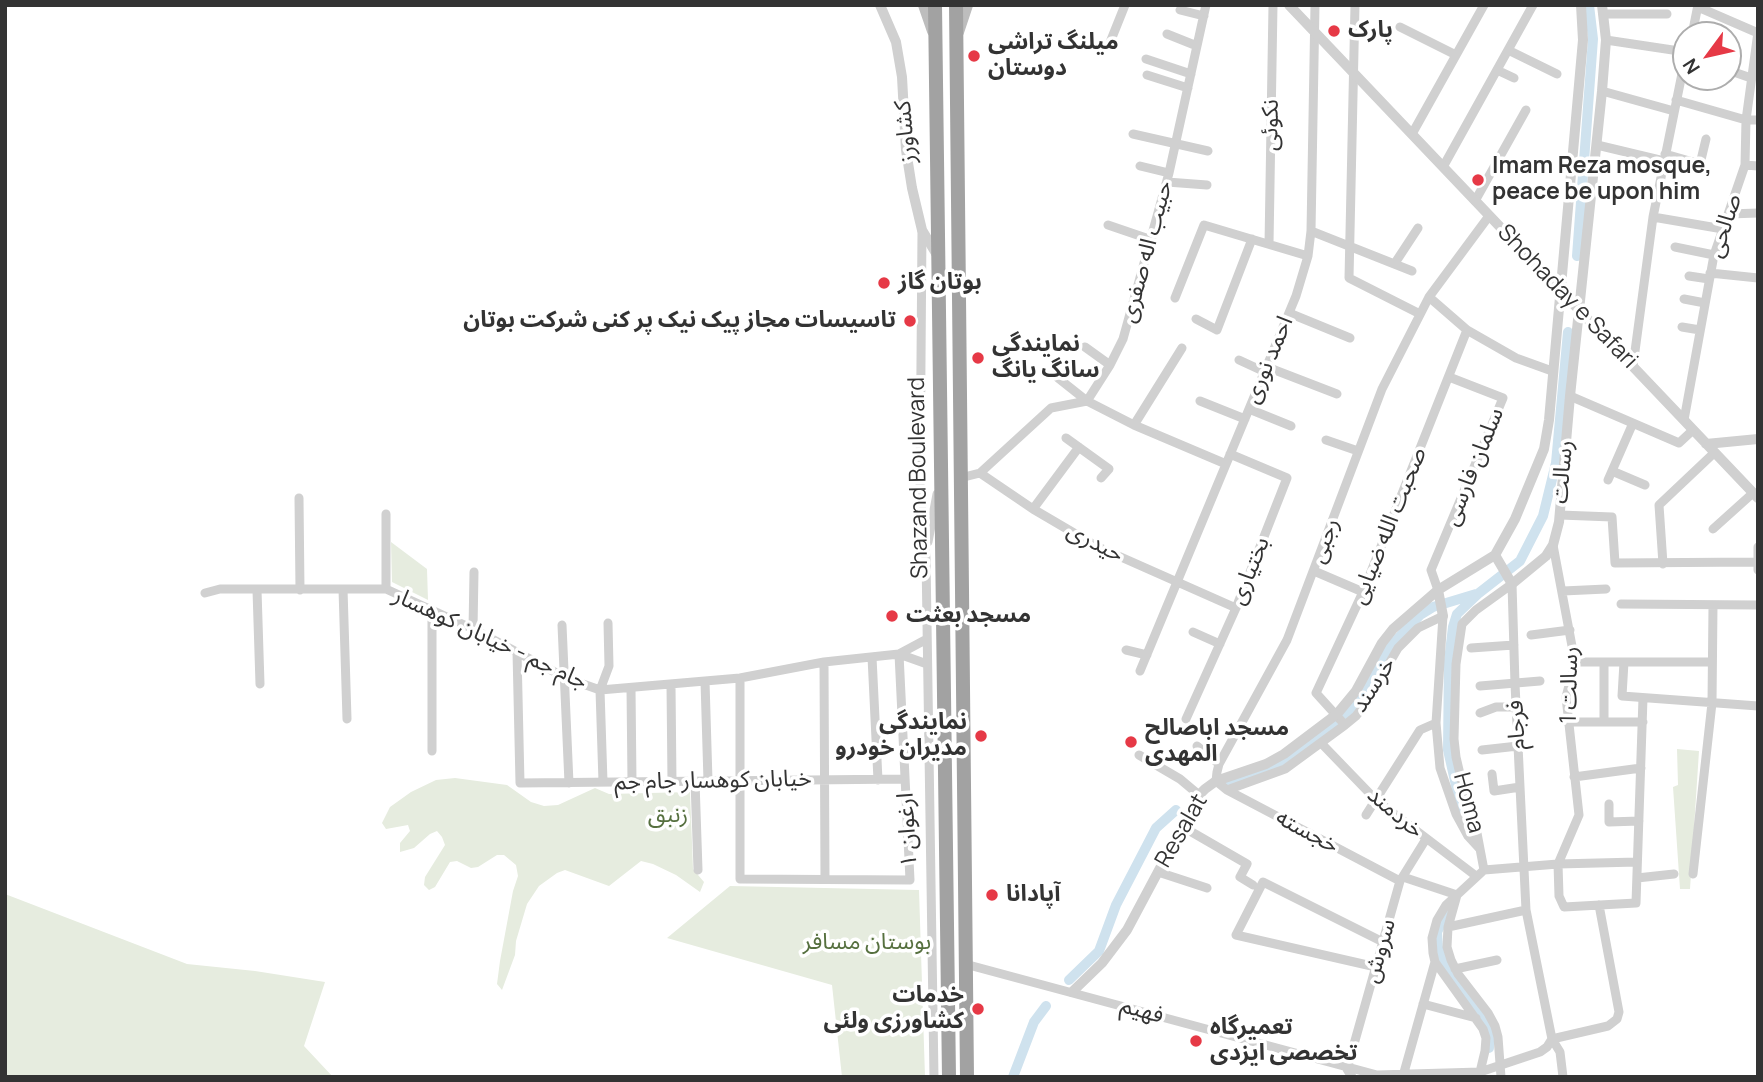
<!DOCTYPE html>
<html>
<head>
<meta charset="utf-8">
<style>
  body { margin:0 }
  #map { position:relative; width:1763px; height:1082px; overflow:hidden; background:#fff; font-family:Manrope,sans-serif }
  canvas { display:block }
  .frame { position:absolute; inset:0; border:7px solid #333; pointer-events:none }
  .north { position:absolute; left:1672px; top:21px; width:70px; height:70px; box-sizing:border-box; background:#fff; border:2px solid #adadad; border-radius:50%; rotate:237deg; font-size:19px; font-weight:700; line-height:28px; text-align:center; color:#333 }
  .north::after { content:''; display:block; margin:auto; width:24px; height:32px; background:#e63946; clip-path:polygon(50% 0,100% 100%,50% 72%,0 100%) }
</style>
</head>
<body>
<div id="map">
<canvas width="1763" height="1082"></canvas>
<div class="frame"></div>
<div class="north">N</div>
</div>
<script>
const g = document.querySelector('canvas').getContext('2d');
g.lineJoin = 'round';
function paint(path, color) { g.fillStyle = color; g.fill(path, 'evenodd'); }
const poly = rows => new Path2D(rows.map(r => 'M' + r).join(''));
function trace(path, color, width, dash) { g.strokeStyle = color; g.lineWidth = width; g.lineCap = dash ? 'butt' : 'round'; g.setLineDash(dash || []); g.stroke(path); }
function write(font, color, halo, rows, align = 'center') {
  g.font = font + ' Manrope,"Noto Sans Arabic",sans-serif'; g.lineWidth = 7; g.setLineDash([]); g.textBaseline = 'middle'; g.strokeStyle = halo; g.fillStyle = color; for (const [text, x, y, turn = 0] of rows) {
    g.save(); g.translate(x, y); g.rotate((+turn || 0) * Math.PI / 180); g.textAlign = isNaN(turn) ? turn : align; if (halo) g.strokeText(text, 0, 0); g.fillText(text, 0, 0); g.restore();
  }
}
const green = poly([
  [391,542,427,569,428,600,392,582],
  [1677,749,1699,751,1690,889,1680,889,1673,787,1678,785],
  [455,778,507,785,531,802,544,806,558,805,595,788,609,794,690,792,693,869,704,882,700,892,676,875,653,864,641,861,609,886,565,870,557,873,539,886,527,904,516,941,515,955,502,990,497,984,500,961,513,891,518,876,516,865,504,855,497,855,478,867,471,868,457,861,450,862,435,887,429,890,424,885,425,877,445,845,442,837,437,831,430,834,414,848,400,852,400,843,410,831,408,825,386,829,382,823,390,807,411,792,436,780],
  [730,886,919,890,925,1077,842,1077,832,985,667,938],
  [5,894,187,964,255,971,325,982,304,1046,333,1077,5,1077]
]);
const canal = poly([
  [1577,256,1593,39,1589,5],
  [1228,782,1265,771,1291,759,1334,727,1356,706,1391,646,1420,615,1433,607,1476,594],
  [1471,833,1461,808,1448,750,1449,660,1453,627,1457,614,1479,593,1520,561,1543,516,1556,463,1568,332],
  [1450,905,1437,932,1438,948,1444,964,1485,1022,1489,1034,1489,1048],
  [1069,980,1099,951,1116,905,1156,828,1176,810],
  [1013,1077,1034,1022,1046,1006]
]);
const minor = poly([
  [1355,5,1349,278,1420,314],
  [1698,7,1758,33],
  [1180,10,1204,16],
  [1603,14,1667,14],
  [1400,27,1456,55],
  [1167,34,1197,46],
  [1692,35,1698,5],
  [1606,40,1686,52],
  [1109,45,1125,5],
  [1508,50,1557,74],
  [1146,59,1191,74],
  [1497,70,1514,78],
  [1728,70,1751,78],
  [1147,75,1188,88],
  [1602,91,1674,111],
  [1676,100,1746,120,1758,120],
  [1133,134,1208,151],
  [1412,134,1484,5],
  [1597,145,1664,161],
  [1665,154,1700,164,1706,139],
  [1745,165,1758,166],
  [1140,166,1169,173],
  [1443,167,1533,5],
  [1167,182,1207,185],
  [1475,201,1526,110],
  [1729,214,1758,213],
  [1653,217,1723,229],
  [1108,225,1152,240],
  [922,230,920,490,926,558,934,1077],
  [1311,231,1412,271],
  [1269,244,1273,5],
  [1675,247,1714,255],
  [1395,263,1418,228],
  [1710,273,1758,278],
  [1689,276,1709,279],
  [1429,297,1467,330,1516,358,1552,371],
  [1175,298,1204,225,1308,256],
  [1684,299,1705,303],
  [1289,313,1350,338],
  [1196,319,1217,330,1252,239],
  [1682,327,1700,330],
  [1085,347,1110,365],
  [1239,360,1265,372],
  [1633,366,1653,217,1686,54],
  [1267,367,1337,394],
  [1058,378,1087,401,1134,425,1226,464],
  [1570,396,1679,443,1693,430],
  [1200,401,1245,419],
  [1249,409,1291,426],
  [1684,420,1714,255,1745,165,1746,120,1758,32],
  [1134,425,1182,348],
  [1066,438,1109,469,1101,478],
  [1326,440,1358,451],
  [1612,471,1645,485],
  [980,473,1051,408,1087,401,1110,365,1123,339,1169,173,1206,5],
  [960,478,980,473,1033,509,1096,546,1236,608],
  [1608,480,1633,423],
  [299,498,300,590],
  [1033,509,1079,447],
  [1560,515,1612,517,1615,563,1756,562],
  [1713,529,1753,493],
  [928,542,937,494],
  [1553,545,1575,662,1566,697,1579,815,1558,864,1559,896,1564,907,1636,903,1643,698],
  [1758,547,1758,570],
  [1663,564,1659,505,1714,453],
  [1314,571,1363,592],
  [1512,584,1515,684,1526,910,1552,1039,1560,1052,1563,1077],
  [343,589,347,719],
  [386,589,386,514],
  [257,590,260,684],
  [1438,590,1431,570,1503,398,1449,377],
  [1563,591,1606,589],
  [205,593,220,589,386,589,473,629,566,678,600,690,740,678,824,662,899,654,927,639],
  [1621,604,1758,605],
  [432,610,432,751],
  [562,625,569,783],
  [473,629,474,572],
  [1193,632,1220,644],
  [1531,635,1570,630],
  [1471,648,1514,645],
  [1126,650,1147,655],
  [517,652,520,783,905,779],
  [899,654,927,664],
  [872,657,878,780],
  [824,662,825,879],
  [1575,662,1712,662],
  [1604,662,1604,722],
  [1624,662,1622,696,1758,706],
  [1140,671,1296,296,1308,256,1311,231,1315,5],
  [740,678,740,879,910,880,899,654],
  [705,681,708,781],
  [671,685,672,782],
  [1480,686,1540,681],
  [631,688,632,782],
  [1480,713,1496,707,1516,707],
  [1186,719,1236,608,1287,478,1230,454],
  [1567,722,1643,722],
  [1345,725,1316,693,1363,592,1467,330],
  [1321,743,1376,800,1476,876],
  [1197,746,1219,764],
  [1482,750,1518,746],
  [1139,755,1180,779,1199,795],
  [1492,774,1494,791,1520,787],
  [1574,777,1641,768],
  [695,781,698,870],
  [603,782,600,690,609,666,608,623],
  [1227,790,1285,769,1345,725,1356,716,1368,700,1398,648,1418,628,1443,616,1436,723,1440,768,1456,814,1468,836,1479,848],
  [1609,804,1609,822,1639,821],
  [1366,815,1420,730,1436,723],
  [1183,827,1247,864,1240,877,1253,885],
  [1484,870,1477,833,1467,804,1456,757,1454,739,1456,664,1462,624,1476,610,1512,584],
  [1484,870,1457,895,1448,927,1447,947,1451,960,1458,974,1488,1013,1495,1026,1498,1037,1501,1077],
  [1484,870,1558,864,1637,862],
  [1158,872,1207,888],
  [1693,874,1712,703,1713,606],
  [1403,877,1457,895],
  [1637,878,1674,874],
  [1400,881,1227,790,1216,781,1217,772,1219,764,1287,640,1382,389,1429,297,1489,216],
  [1457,895,1446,905,1437,920,1432,938,1433,953,1435,962,1483,1029,1486,1038,1485,1051,1480,1072],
  [1448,927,1526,910],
  [965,964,1377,1075,1480,1072,1540,1052,1547,1047,1552,1039,1608,1026,1617,1019,1619,1012,1599,905],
  [1376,967,1236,935,1263,882,1383,942],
  [1455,969,1497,960],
  [1423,1004,1476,1018],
  [1403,1076,1435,962],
  [1352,1077,1347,1069,1400,881,1426,839]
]);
const tertiary = poly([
  [880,5,896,42,902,77,906,150,912,188,922,230,937,255],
  [1289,5,1758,498],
  [1706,444,1758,439],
  [1495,555,1512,584,1546,556,1553,545,1559,522,1570,396,1602,91,1606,40,1602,5],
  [1438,590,1443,616],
  [1072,992,1102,963,1127,930,1199,795,1205,789,1216,781,1266,764,1284,754,1337,714,1356,691,1382,643,1393,629,1438,590,1495,555,1515,519,1544,449,1549,420,1583,40,1581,5]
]);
const secondary = poly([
  [924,5,933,31],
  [958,32,967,5]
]);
const trunk = poly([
  [935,5,949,1077],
  [956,5,967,1077]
]);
const markers = [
  [1334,31,7,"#e63946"],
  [974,56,7,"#e63946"],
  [1478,180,7,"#e63946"],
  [884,283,7,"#e63946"],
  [910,321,7,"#e63946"],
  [978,358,7,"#e63946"],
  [892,616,7,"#e63946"],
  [981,736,7,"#e63946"],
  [1131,742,7,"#e63946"],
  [992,895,7,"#e63946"],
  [978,1009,7,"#e63946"],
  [1196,1041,7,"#e63946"]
];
const poiNames = [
  ["پارک",1348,31],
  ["میلنگ تراشی",988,43],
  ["دوستان",988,69],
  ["Imam Reza mosque,",1492,167],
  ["peace be upon him",1492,193],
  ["بوتان گاز",898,283],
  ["تاسیسات مجاز پیک نیک پر کنی شرکت بوتان",896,321,"right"],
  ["نمایندگی",992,345],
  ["سانگ یانگ",992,371],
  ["مسجد بعثت",906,616],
  ["نمایندگی",967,723,"right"],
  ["مدیران خودرو",967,749,"right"],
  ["مسجد اباصالح",1145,729],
  ["المهدی",1145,755],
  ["آپادانا",1006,895],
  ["خدمات",964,996,"right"],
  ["کشاورزی ولئی",964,1022,"right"],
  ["تعمیرگاه",1210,1028],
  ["تخصصی ایزدی",1210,1054]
];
const streetNames = [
  ["نکوئی",1271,125,-89],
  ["کشاورز",906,132,-95],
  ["صالحی",1725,226,-72],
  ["حبیب اله صفری",1147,252,-75],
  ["Shohaday e Safari",1567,297,46],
  ["احمد نوری",1269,360,-67],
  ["سلمان فارسی",1474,467,-68],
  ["رسالت",1563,472,-85],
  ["Shazand Boulevard",919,478,-91],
  ["صحبت الله ضیایی",1389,526,-68],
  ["رجبی",1325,541,-70],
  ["حیدری",1095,543,27],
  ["بختیاری",1250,571,-68],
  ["جام جم - خیابان کوهسار",490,639,25],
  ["خرسند",1374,685,-57],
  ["رسالت 1",1570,685,-89],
  ["فرجام",1517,725,-93],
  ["خیابان کوهسار جام جم",713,781,-1],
  ["Homa",1468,803,75],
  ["خردمند",1395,813,40],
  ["ارغوان ۱",908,830,-93],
  ["Resalat",1182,831,-60],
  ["خجسته",1307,832,28],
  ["سروش",1380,951,-74],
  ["فهیم",1142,1011,16]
];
const parkNames = [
  ["زنبق",668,816],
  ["بوستان مسافر",867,943]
];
paint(green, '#e6ecdf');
trace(canal, '#cfe2ee', 10);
trace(minor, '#d0d0d0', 9);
trace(tertiary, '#d0d0d0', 10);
trace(secondary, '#bdbdbd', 12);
trace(trunk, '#a2a2a2', 14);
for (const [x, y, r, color] of markers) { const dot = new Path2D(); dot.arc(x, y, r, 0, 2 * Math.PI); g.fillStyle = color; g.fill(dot); trace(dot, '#fff', 2.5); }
write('bold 23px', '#333', '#fff', poiNames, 'left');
write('23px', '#333', '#fff', streetNames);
write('23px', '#56703f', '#fff', parkNames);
</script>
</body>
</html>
